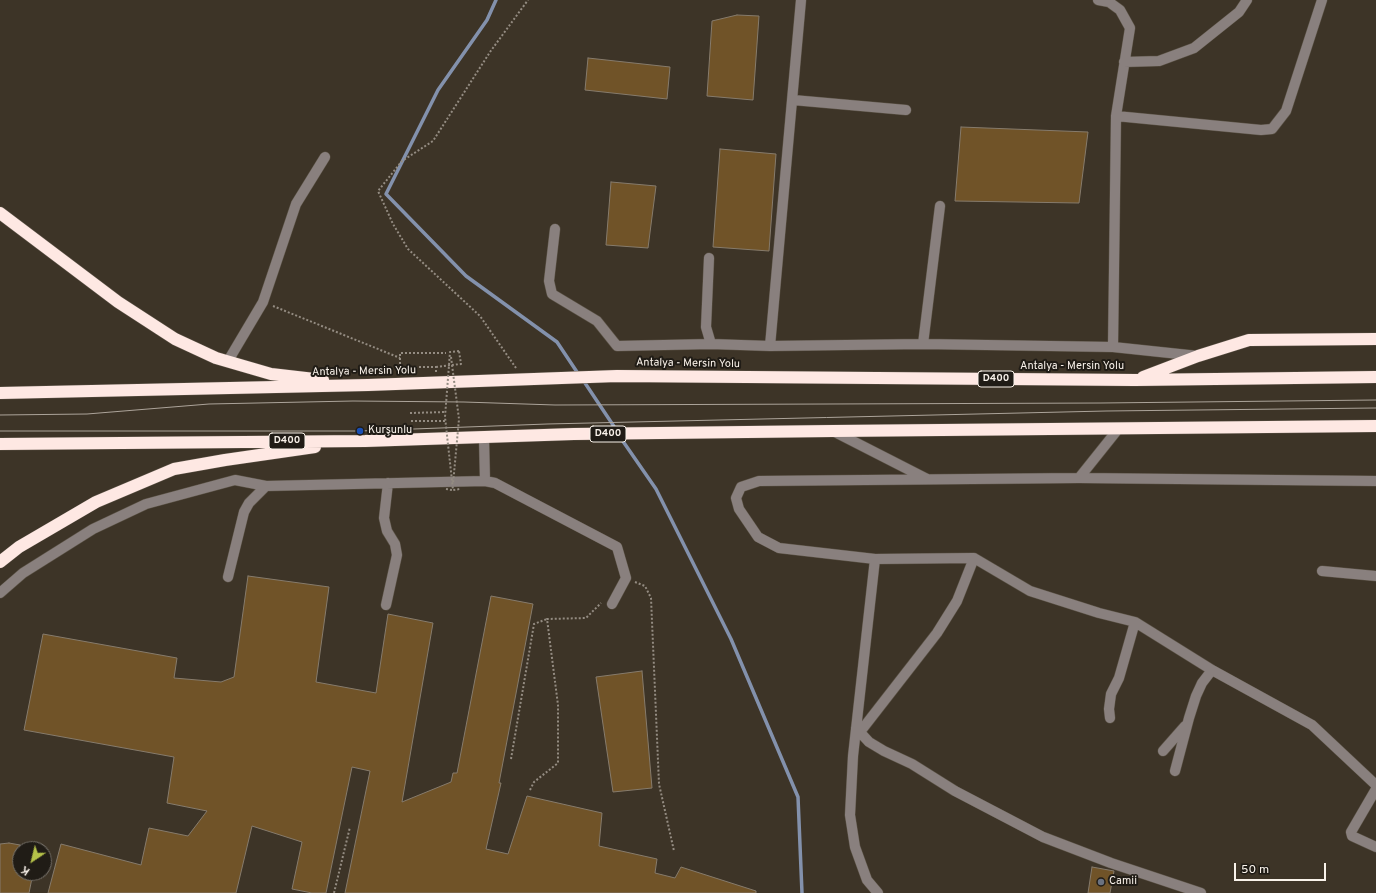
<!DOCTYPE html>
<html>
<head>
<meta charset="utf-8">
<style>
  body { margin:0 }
  #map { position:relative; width:1376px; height:893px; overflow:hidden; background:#3d3427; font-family:Overpass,sans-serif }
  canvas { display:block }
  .north { position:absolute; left:12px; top:841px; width:40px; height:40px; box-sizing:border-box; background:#201c16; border:1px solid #77726b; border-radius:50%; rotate:215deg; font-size:11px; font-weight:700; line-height:16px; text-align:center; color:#f9f2ea }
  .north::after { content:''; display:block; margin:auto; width:14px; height:18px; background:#b5c249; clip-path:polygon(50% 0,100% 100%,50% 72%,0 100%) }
  .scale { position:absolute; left:1234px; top:863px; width:92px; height:18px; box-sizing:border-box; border:2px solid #f9f2ea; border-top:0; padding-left:5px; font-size:12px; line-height:14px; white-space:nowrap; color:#f9f2ea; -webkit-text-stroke:3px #201c16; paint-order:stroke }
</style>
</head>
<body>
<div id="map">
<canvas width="1376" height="893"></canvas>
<div class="north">K</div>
<div class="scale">50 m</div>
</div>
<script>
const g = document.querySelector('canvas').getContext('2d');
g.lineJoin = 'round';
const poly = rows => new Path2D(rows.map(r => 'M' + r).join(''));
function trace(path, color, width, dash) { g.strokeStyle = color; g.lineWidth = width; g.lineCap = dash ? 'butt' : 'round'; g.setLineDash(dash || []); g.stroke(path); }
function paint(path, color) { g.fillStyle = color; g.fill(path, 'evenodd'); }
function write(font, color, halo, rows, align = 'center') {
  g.font = font + ' Overpass,sans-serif'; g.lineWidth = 4; g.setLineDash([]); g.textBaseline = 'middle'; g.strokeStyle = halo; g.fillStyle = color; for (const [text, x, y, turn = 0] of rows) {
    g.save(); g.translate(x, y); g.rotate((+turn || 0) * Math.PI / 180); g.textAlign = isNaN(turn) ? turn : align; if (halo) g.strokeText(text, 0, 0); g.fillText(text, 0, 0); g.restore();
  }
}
const stream = poly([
  [496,0,487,20,438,90,386,194,466,276,557,342,579,375],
  [583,380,617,431],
  [620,437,656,489,731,639,798,797,802,893]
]);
const building = poly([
  [737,15,759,16,753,100,707,96,712,21,737,15],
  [588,58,670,67,667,99,585,90,588,58],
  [961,127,1088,132,1079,203,955,201,961,127],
  [720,149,776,154,769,251,713,247,720,149],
  [611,182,656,186,648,248,606,245,611,182],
  [248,576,329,587,316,682,376,693,388,614,433,623,402,802,451,782,453,773,457,773,491,596,533,604,499,783,501,783,486,849,508,854,527,796,602,813,599,846,657,859,655,873,675,878,681,867,756,891,756,893,345,893,370,771,352,767,326,893,312,893,292,889,302,842,252,826,236,893,48,893,61,844,141,865,149,828,188,836,207,811,167,803,174,757,24,730,43,634,177,658,174,678,221,682,234,677,248,576],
  [642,671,652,788,613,792,596,677,642,671],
  [9,843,20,845,20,873,33,873,29,893,0,893,0,844,9,843],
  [1092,867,1114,871,1110,893,1088,893,1092,867]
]);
const path = poly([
  [273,306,400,358],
  [436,367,461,364,459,351],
  [516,368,480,316,408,249,393,224,378,191,402,161,433,141,490,52,528,0],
  [436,372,436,367,400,367,400,353,446,353],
  [410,413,446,412],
  [411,421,446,421],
  [635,582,645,586,651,598,659,784,674,851],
  [511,759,534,624,547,619],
  [530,790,534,782,558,763,558,705,547,619,586,618,601,603],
  [334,893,350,827]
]);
const minor = poly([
  [1098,0,1109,2,1120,10,1130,28,1116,116],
  [1124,62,1159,61,1194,48,1239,12,1247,0],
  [793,100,906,110],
  [555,229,549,281,552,294,597,321,617,346,711,344,770,346,923,344,1113,347,1198,356],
  [709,258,706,327,711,344],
  [923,344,940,206],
  [770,346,801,0],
  [1113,347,1116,116,1261,130,1272,129,1286,111,1322,0],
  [228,361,263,302,296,204,325,157],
  [833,431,927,479],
  [484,438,485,481],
  [1079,478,1119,428],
  [1376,481,1079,478,759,481,741,487,736,498,739,509,758,537,779,548,875,559,974,558,1030,591,1099,613,1135,622,1212,670,1312,725,1376,785],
  [875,559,853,756,850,815,855,847,867,880,878,893],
  [1322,571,1376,576],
  [228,577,244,512,249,503,266,486],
  [0,593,23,573,93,529,146,504,235,480,266,486,485,481,495,483,617,547,626,578,612,604],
  [386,605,397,555,395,544,387,531,384,518,388,483],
  [1110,718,1109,709,1111,694,1119,678,1135,622],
  [856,728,869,742,884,751,912,764,955,791,1043,837,1111,863,1201,893],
  [860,732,937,633,957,601,974,558],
  [1163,751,1185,726],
  [1175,771,1189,718,1196,696,1202,683,1212,670],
  [1376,789,1351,832,1352,836,1376,847]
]);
const highway = poly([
  [0,213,118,302,175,339,216,358,271,374,323,380],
  [1143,377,1198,356,1249,340,1376,339],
  [0,393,368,385,617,376,1135,380,1376,377],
  [0,444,365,441,574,434,833,431,1376,426],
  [0,562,19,547,96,502,174,469,225,460,315,447]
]);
const tram = poly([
  [0,415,87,414,209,404,353,401,464,402,555,405,1101,403,1376,400],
  [0,431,360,431,547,424,1106,411,1376,408]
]);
const pathBridge = poly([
  [459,351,450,352,445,417,453,490,460,489],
  [451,357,459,419,453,484],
  [446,489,452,490]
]);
const markers = [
  [360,431,4,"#1a4fb4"],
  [1101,882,4,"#6b7280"]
];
const shields = [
  [996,379,36],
  [608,434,36],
  [287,441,36]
];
const shieldNames = [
  ["D400",996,379],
  ["D400",608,434],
  ["D400",287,441]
];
const streetNames = [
  ["Antalya - Mersin Yolu",688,364,1],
  ["Antalya - Mersin Yolu",1072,367],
  ["Antalya - Mersin Yolu",364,372,-1]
];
const poiNames = [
  ["Kurşunlu",368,431],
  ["Camii",1109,882]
];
trace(stream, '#8391ac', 3.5);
paint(building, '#705328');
trace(building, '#867b6c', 1);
trace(minor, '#5b5246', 11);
trace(highway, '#5b5246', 13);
trace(path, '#948c82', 2, [2, 2]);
trace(minor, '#89807e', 10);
trace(highway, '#fee8e3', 12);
trace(tram, '#aca49a', 1);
trace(pathBridge, '#948c82', 2, [2, 2]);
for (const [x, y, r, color] of markers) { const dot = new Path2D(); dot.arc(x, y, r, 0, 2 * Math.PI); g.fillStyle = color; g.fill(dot); trace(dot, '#201c16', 1.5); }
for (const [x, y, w] of shields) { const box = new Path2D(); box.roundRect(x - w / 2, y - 8, w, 16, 3); g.fillStyle = '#201c16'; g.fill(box); trace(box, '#f9f2ea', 1); }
write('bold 10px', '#f9f2ea', null, shieldNames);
write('11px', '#f9f2ea', '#201c16', streetNames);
write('11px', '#f9f2ea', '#201c16', poiNames, 'left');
</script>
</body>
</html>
